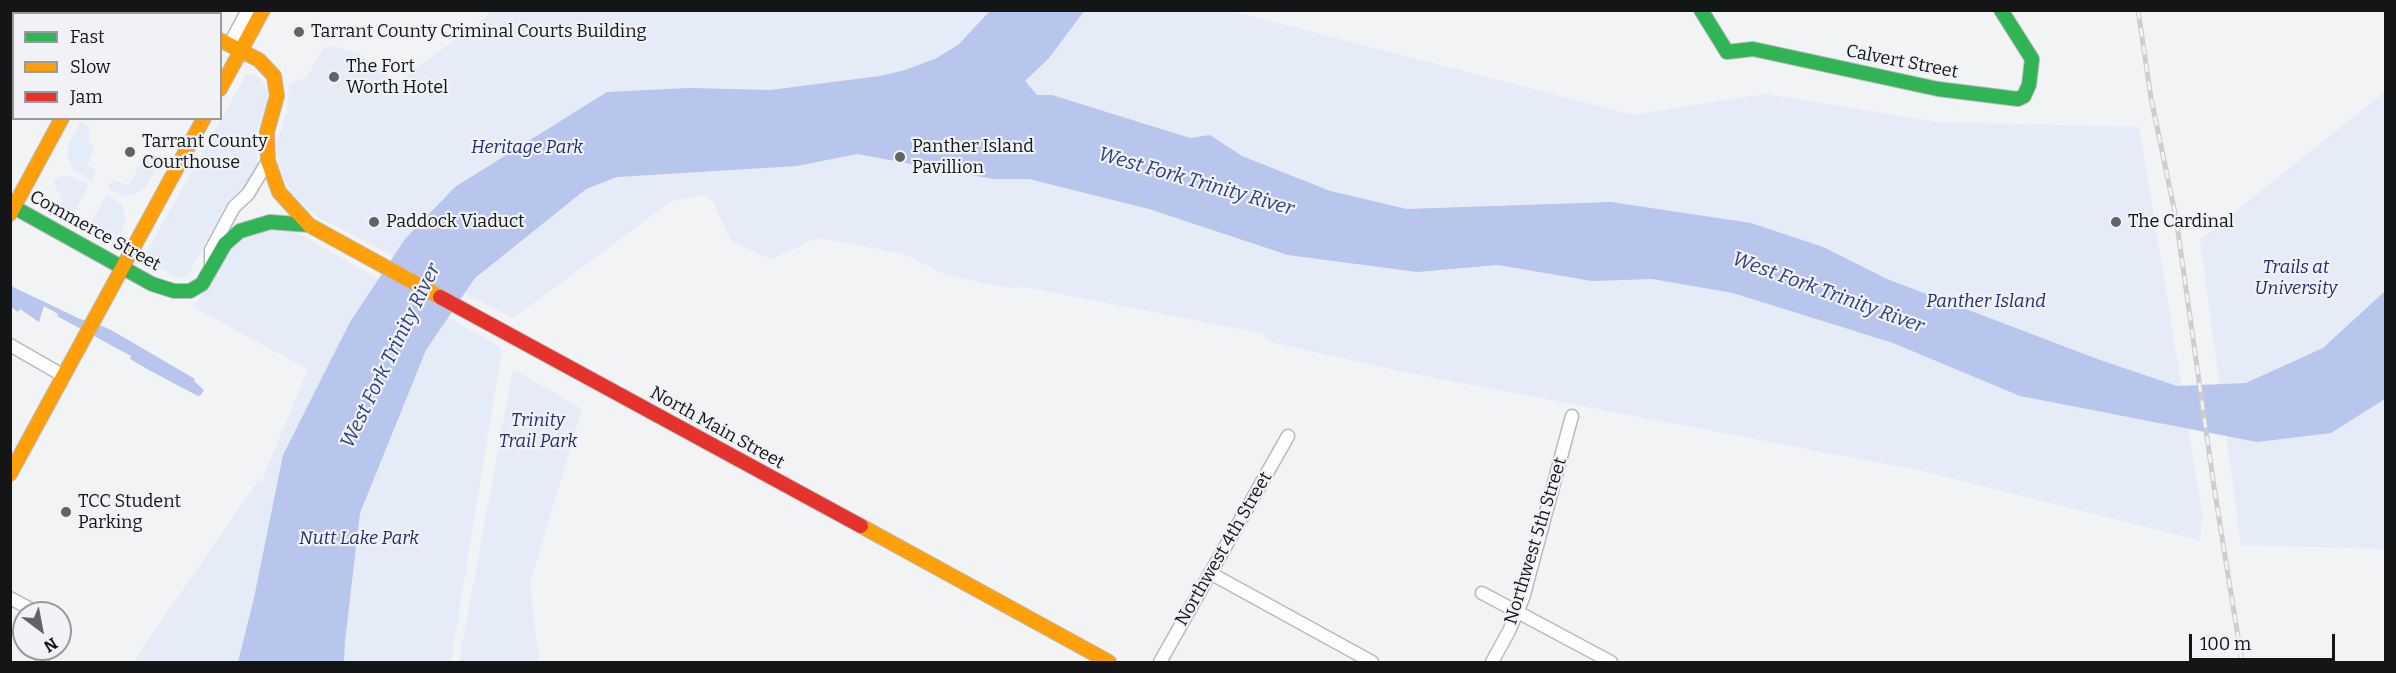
<!DOCTYPE html>
<html>
<head>
<meta charset="utf-8">
<style>
  body { margin:0 }
  #map { position:relative; width:2396px; height:673px; overflow:hidden; background:#f1f3f5; font-family:Bitter,serif }
  canvas { display:block }
  .frame { position:absolute; inset:0; border:12px solid #141516; pointer-events:none }
  .legend { position:absolute; left:12px; top:12px; width:210px; height:108px; box-sizing:border-box; background:#f0f2f6; border:2px solid #989a9c; margin:0; padding:8px 10px; list-style:none; font-size:18px; color:#141516 }
  .legend li { display:flex; align-items:center; gap:12px; height:30px }
  .legend b { width:30px; border:2px solid #989a9c }
  .north { position:absolute; left:12px; top:601px; width:60px; height:60px; box-sizing:border-box; background:#f0f2f6; border:2px solid #989a9c; border-radius:50%; rotate:148deg; font-size:16px; font-weight:700; line-height:24px; text-align:center; color:#141516 }
  .north::after { content:''; display:block; margin:auto; width:21px; height:27px; background:#616364; clip-path:polygon(50% 0,100% 100%,50% 72%,0 100%) }
  .scale { position:absolute; left:2189px; top:634px; width:146px; height:27px; box-sizing:border-box; border:3px solid #141516; border-top:0; padding-left:8px; font-size:18px; line-height:21px; white-space:nowrap; color:#141516; -webkit-text-stroke:4px #f0f2f6; paint-order:stroke }
</style>
</head>
<body>
<div id="map">
<canvas width="2396" height="673"></canvas>
<div class="frame"></div>
<ul class="legend">
<li><b style="height:8px;background:#30b455"></b>Fast</li>
<li><b style="height:8px;background:#ff9f0a"></b>Slow</li>
<li><b style="height:8px;background:#e5322d"></b>Jam</li>
</ul>
<div class="north">N</div>
<div class="scale">100 m</div>
</div>
<script>
const g = document.querySelector('canvas').getContext('2d');
g.lineJoin = 'round';
function paint(path, color) { g.fillStyle = color; g.fill(path, 'evenodd'); }
const poly = rows => new Path2D(rows.map(r => 'M' + r).join(''));
function trace(path, color, width, dash) { g.strokeStyle = color; g.lineWidth = width; g.lineCap = dash ? 'butt' : 'round'; g.setLineDash(dash || []); g.stroke(path); }
function write(font, color, halo, rows, align = 'center') {
  g.font = font + ' Bitter,serif'; g.lineWidth = 4.5; g.setLineDash([]); g.textBaseline = 'middle'; g.strokeStyle = halo; g.fillStyle = color; for (const [text, x, y, turn = 0] of rows) {
    g.save(); g.translate(x, y); g.rotate((+turn || 0) * Math.PI / 180); g.textAlign = isNaN(turn) ? turn : align; if (halo) g.strokeText(text, 0, 0); g.fillText(text, 0, 0); g.restore();
  }
}
const green = poly([
  [1227,10,1633,115,1765,94,1938,122,2139,127,2202,511,2200,540,1928,472,1410,373,1271,342,1262,333,1024,287,1010,288,947,275,901,253,817,238,771,259,731,241,713,201,703,195,672,201,513,318,318,217,293,196,278,166,277,142,287,111,289,84,307,77,323,48,334,46,359,54,381,68,395,84,486,17,489,11],
  [247,73,258,77,265,85,267,91,267,103,257,130,257,167,244,190,228,201,188,275,180,279,151,263,145,255],
  [2385,92,2385,549,2241,545,2200,240],
  [81,121,89,127,89,140,94,149,87,165,96,171,92,180,73,169,67,155,68,146],
  [141,158,153,163,157,159,161,160,144,189,132,195,125,196,110,189,108,185,114,180,128,186,141,164,139,162],
  [60,176,71,176,89,185,71,218,64,212,60,193,56,189,54,181],
  [107,194,122,205,126,218,122,232,113,238,93,229,91,225,91,222],
  [284,229,297,233,502,348,451,662,133,662,260,478,260,485,308,369,193,307,203,294,226,254,252,232],
  [513,369,582,409,530,583,539,662,459,662]
]);
const water = poly([
  [990,11,1084,11,1049,58,1025,81,1037,95,1052,95,1190,138,1210,135,1242,156,1330,191,1407,209,1611,202,1751,223,1823,247,1887,279,2100,360,2177,386,2246,383,2323,348,2385,291,2385,399,2331,433,2257,442,2020,396,1893,343,1733,293,1652,279,1592,281,1498,265,1417,272,1288,255,1149,209,1029,179,993,179,857,154,797,166,617,177,586,189,475,278,426,350,360,513,345,641,344,662,238,662,254,598,283,455,350,322,405,239,455,187,607,92,689,88,770,90,880,76,905,70,937,58,959,44],
  [11,286,80,319,95,323,111,330,195,379,194,381,204,390,201,395,198,396,147,369,130,359,131,356,57,316,58,314,44,306,39,322,20,309,18,312,11,307]
]);
const street = poly([
  [229,45,248,10],
  [10,68,14,69],
  [211,264,211,250,234,207,248,194,268,161],
  [10,345,64,376],
  [1210,573,1372,662],
  [1482,593,1611,662],
  [10,598,38,613],
  [42,662,45,649],
  [1160,662,1288,436],
  [1492,662,1509,631,1523,598,1572,416]
]);
const fast = poly([
  [164,10,170,14],
  [1701,10,1727,52,1753,49,1938,89,2018,99,2024,96,2029,85,2032,59,2001,10],
  [10,205,152,284,174,291,190,291,202,284,225,244,240,231,270,222,309,225]
]);
const slow = poly([
  [220,40,259,60,274,76,277,96,267,132,268,161,279,192,309,225,440,297],
  [220,89,263,10],
  [10,214,62,118],
  [10,474,204,118],
  [861,526,1109,662]
]);
const jam = poly([
  [117,14,119,10],
  [440,297,861,526]
]);
const rail = poly([
  [2138,10,2151,98,2176,218,2214,487,2242,662]
]);
const markers = [
  [299,32,6,"#616364"],
  [334,77,6,"#616364"],
  [130,152,6,"#616364"],
  [900,157,6,"#616364"],
  [374,222,6,"#616364"],
  [2116,222,6,"#616364"],
  [66,512,6,"#616364"]
];
const poiNames = [
  ["Tarrant County Criminal Courts Building",311,32],
  ["The Fort",346,67],
  ["Worth Hotel",346,88],
  ["Tarrant County",142,142],
  ["Courthouse",142,163],
  ["Panther Island",912,147],
  ["Pavillion",912,168],
  ["Paddock Viaduct",386,222],
  ["The Cardinal",2128,222],
  ["TCC Student",78,502],
  ["Parking",78,523]
];
const streetNames = [
  ["Calvert Street",1902,62,11],
  ["Commerce Street",95,231,29],
  ["North Main Street",717,428,29],
  ["Northwest 5th Street",1536,541,-73],
  ["Northwest 4th Street",1224,549,-60]
];
const parkNames = [
  ["Heritage Park",527,148],
  ["Trails at",2296,268],
  ["University",2296,289],
  ["Panther Island",1986,302],
  ["Trinity",538,421],
  ["Trail Park",538,442],
  ["Nutt Lake Park",359,539]
];
const waterNames = [
  ["West Fork Trinity River",1196,182,16],
  ["West Fork Trinity River",1828,293,20],
  ["West Fork Trinity River",391,356,-64]
];
paint(green, '#e5ebf7');
paint(water, '#b8c5ec');
trace(street, '#b8babb', 15);
trace(fast, '#b8babb', 16);
trace(slow, '#b8babb', 16);
trace(jam, '#b8babb', 16);
trace(street, '#fdfdfe', 12);
trace(fast, '#30b455', 14);
trace(slow, '#ff9f0a', 14);
trace(jam, '#e5322d', 14);
trace(rail, '#cccdcd', 5);
trace(rail, '#f0f2f6', 3, [9]);
for (const [x, y, r, color] of markers) { const dot = new Path2D(); dot.arc(x, y, r, 0, 2 * Math.PI); g.fillStyle = color; g.fill(dot); trace(dot, '#f0f2f6', 2); }
write('18px', '#141516', '#f0f2f6', poiNames, 'left');
write('18px', '#141516', '#f0f2f6', streetNames);
write('italic 18px', '#212e6e', '#f0f2f6', parkNames);
write('italic 20px', '#2e3e7f', '#f0f2f6', waterNames);
</script>
</body>
</html>
